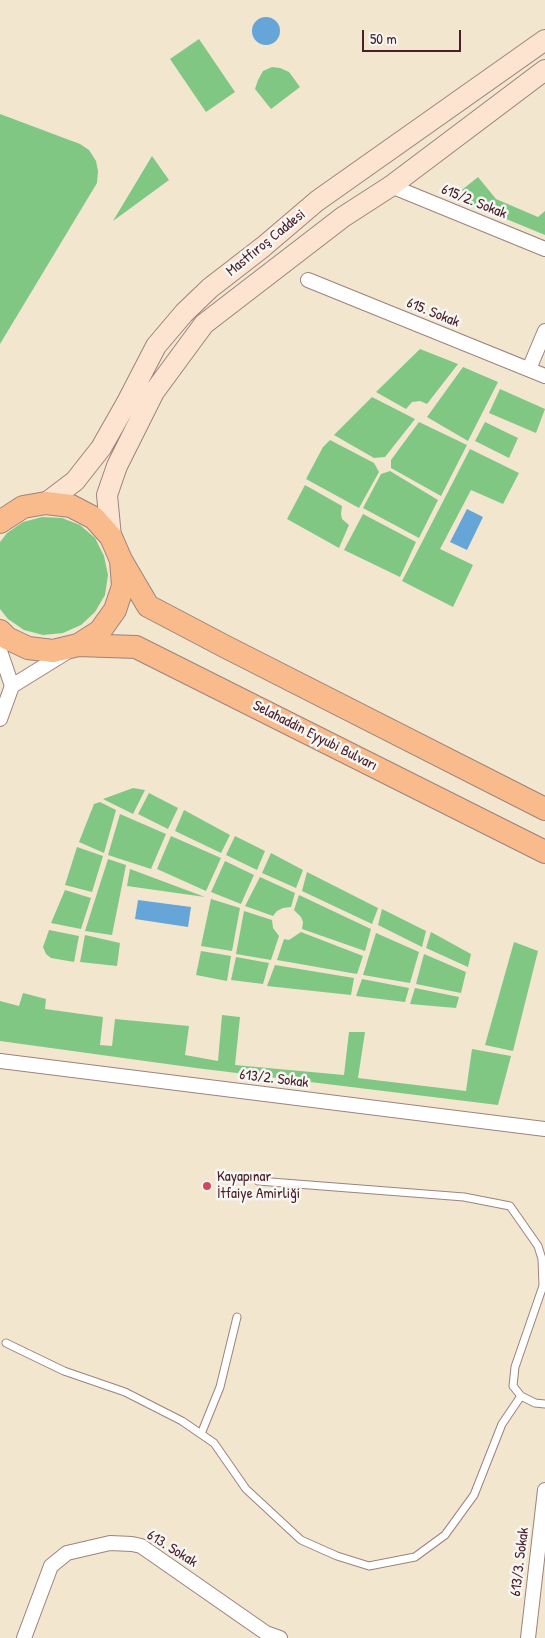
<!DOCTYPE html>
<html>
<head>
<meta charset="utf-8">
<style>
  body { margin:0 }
  #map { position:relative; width:545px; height:1638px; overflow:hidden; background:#f2e6cf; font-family:"Patrick Hand",sans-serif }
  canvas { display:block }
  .scale { position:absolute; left:362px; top:30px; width:99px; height:22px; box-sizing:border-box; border:2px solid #4a1f2b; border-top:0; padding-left:6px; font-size:15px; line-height:18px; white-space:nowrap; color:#4a1f2b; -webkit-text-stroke:4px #f6f6f2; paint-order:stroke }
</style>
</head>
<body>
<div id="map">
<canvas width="545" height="1638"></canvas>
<div class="scale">50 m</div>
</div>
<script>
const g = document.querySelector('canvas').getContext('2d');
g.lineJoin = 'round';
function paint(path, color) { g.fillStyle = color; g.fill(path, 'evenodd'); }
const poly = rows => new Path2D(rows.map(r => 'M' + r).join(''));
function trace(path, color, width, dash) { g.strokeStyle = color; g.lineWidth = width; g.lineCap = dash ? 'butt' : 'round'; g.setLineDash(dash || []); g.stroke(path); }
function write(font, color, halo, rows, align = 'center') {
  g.font = font + ' "Patrick Hand",sans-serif'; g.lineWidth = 5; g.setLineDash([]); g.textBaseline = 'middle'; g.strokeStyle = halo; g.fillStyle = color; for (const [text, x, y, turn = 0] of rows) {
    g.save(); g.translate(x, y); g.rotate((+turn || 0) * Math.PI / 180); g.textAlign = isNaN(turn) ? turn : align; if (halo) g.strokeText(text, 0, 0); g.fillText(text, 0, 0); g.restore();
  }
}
const green = poly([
  [199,39,235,92,206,112,170,59],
  [272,67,280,68,289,72,300,87,271,109,255,89,258,80,263,71],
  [0,114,80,144,89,150,96,161,98,171,97,183,0,344],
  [152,156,169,180,113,221],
  [478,177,496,199,538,217,545,211,545,235,453,197],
  [420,349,458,364,427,404,420,401,412,402,406,409,376,392],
  [463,367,498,382,468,441,427,417],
  [500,389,545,409,536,433,489,413],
  [372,397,415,419,385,457,374,458,334,435],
  [419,422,467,445,441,496,391,468,391,460],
  [485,422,518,438,509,458,475,441],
  [330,440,374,463,379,472,359,508,306,479,323,447],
  [470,449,519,473,503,504,471,490,440,549,473,565,453,607,402,581],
  [390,471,438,500,419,538,363,508,381,474],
  [305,485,342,506,341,514,342,519,349,525,339,548,287,519],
  [363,514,416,542,400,577,344,550],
  [42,517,62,518,80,525,95,538,104,556,108,575,105,595,95,612,81,625,63,633,43,635,24,630,8,619,0,609,0,542,7,533,23,522],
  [133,788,145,790,133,814,103,799],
  [149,793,178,808,168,829,138,814],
  [100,802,116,810,104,853,79,842,94,804],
  [184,810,230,835,221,853,175,831],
  [120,814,166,834,151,869,108,855],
  [171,836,221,858,206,891,157,869],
  [235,836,265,851,257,870,226,855],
  [77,847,103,856,92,892,65,885],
  [271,853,303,870,296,888,262,873],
  [108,859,126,865,112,935,85,931],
  [225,861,254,875,241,904,211,892],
  [130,869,205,897,127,886],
  [307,872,378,908,372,924,302,891],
  [260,877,295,893,291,907,283,908,277,911,273,916,245,906],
  [65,890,91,898,81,929,51,923],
  [299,895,371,929,365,951,302,929,303,922,301,917,294,910],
  [211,899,240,908,232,951,201,946],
  [382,909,426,931,422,947,378,925],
  [244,911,272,920,273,928,279,936,271,960,236,954],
  [49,930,79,936,74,962,51,958,46,954,43,947],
  [301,932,363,956,357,974,277,960,284,939,289,940],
  [431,932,471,954,468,967,426,948],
  [376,933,419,952,410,983,363,975],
  [85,935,120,943,117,966,80,962],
  [514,942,538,951,513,1051,485,1045],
  [201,951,231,956,227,981,196,975],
  [424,954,466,972,461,993,416,984],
  [236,957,269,963,263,984,231,980],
  [275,965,354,978,351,995,267,986],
  [362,979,409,988,405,1002,356,996],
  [415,988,459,997,456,1008,410,1004],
  [23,993,46,999,45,1009,103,1017,100,1045,112,1046,115,1019,189,1026,185,1055,218,1061,222,1015,240,1017,235,1065,344,1075,349,1032,365,1032,358,1078,466,1091,472,1049,511,1056,498,1105,196,1068,0,1041,0,1001,19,1006]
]);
const water = poly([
  '252 31a14 14 0 1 1 28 0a14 14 0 1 1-28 0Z',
  [467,509,483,517,467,550,450,542],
  [138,900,191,907,188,927,135,919]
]);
const service = poly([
  [258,1181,464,1197,510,1206,538,1246,542,1259,543,1286,515,1367,513,1386,521,1396,535,1403,545,1404],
  [6,1343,64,1371,125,1392,182,1421,214,1443,246,1489,301,1540,337,1556,369,1566,415,1557,445,1535,474,1495,502,1424,521,1396],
  [201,1434,220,1387,237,1317]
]);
const minor = poly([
  [391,186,545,249],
  [308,280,545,376],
  [529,369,545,331],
  [0,651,12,686,67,652],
  [0,719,12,686],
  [0,1061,545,1129],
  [24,1638,51,1566,67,1553,110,1543,132,1544,141,1546,266,1633,280,1638],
  [528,1638,545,1490]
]);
const secondary = poly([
  [46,503,75,481,101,448,126,404,156,346,184,313,210,288,263,247,317,201,545,40],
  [111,537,107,495,117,466,154,392,204,324,343,217,391,186,545,70]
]);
const primary = poly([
  [0,522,23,507,46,503,71,506,94,518,111,537,121,560,123,586,115,610,100,631,78,645,53,651,28,648,7,638,0,631],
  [121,560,148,606,226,647,545,809],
  [78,645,136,647,545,852]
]);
const markers = [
  [207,1186,5,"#d1495b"]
];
const streetNames = [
  ["615/2. Sokak",474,202,22],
  ["Mastfıroş Caddesi",266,243,-39],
  ["615. Sokak",433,313,22],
  ["Selahaddin Eyyubi Bulvarı",315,736,27],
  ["613/2. Sokak",274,1079,7],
  ["613. Sokak",172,1549,32],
  ["613/3. Sokak",520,1562,-83]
];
const poiNames = [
  ["Kayapınar",217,1177],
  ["İtfaiye Amirliği",217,1194]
];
paint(green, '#80c783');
paint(water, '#66a5d8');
trace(service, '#9e827d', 9);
trace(minor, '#9e827d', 16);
trace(secondary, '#9e827d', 22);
trace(primary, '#9e827d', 24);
trace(service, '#fff', 7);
trace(minor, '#fff', 14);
trace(secondary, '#fde4d1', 20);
trace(primary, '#fabb8c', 22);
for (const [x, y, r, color] of markers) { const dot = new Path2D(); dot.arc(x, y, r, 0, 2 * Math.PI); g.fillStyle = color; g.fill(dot); trace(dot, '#f6f6f2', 2); }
write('15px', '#4a1f2b', '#f6f6f2', streetNames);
write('15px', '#4a1f2b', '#f6f6f2', poiNames, 'left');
</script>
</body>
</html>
